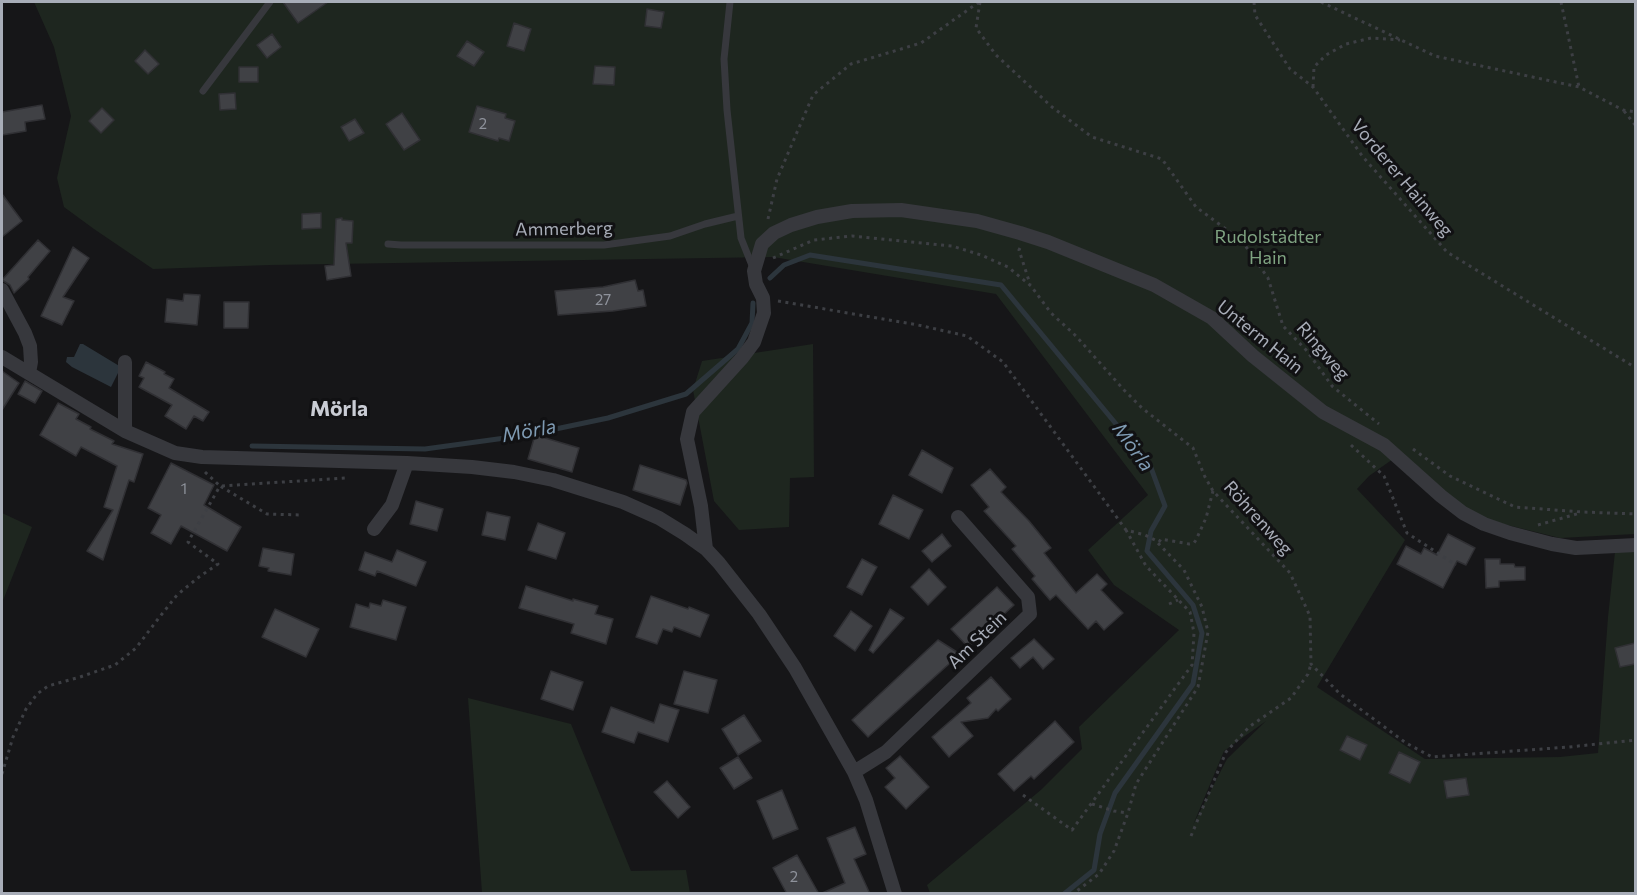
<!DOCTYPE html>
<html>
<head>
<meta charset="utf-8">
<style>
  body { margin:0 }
  #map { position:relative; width:1637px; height:895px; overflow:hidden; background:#161618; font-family:Commissioner,sans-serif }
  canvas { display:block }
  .frame { position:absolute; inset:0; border:3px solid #a8adb8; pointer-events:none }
</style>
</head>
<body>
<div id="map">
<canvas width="1637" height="895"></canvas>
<div class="frame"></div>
</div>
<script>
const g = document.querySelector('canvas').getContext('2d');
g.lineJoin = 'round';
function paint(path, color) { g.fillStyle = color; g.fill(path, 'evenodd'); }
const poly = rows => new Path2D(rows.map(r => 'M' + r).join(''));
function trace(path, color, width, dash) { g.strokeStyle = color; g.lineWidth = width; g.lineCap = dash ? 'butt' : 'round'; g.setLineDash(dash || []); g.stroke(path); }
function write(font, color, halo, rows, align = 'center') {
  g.font = font + ' Commissioner,sans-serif'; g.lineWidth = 6; g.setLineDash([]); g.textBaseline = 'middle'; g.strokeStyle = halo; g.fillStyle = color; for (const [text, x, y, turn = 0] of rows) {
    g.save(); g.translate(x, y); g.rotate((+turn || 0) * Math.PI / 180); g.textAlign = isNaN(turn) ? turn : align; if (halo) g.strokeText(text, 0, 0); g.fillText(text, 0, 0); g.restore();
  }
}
const green = poly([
  [34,2,1635,2,1635,534,1560,538,1487,520,1454,501,1400,454,1369,476,1357,489,1405,540,1317,687,1425,759,1560,757,1598,753,1608,617,1615,552,1635,550,1635,893,930,893,927,885,1042,789,1082,749,1079,727,1179,630,1114,585,1088,550,1148,495,996,294,773,257,270,265,153,269,94,229,64,207,57,178,71,116,54,47],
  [1266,721,1227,759,1193,825,1224,751],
  [813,344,814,477,790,478,789,527,739,530,714,501,693,390,702,361],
  [2,513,32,527,2,603],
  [468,698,571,724,631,871,686,870,690,893,482,893]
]);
const water = poly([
  [80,344,83,344,121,367,111,387,72,367,66,362,67,357,74,357]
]);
const stream = poly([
  [770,278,784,265,810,255,1001,285,1150,465,1165,506,1151,531,1147,551,1193,605,1202,633,1193,684,1115,793,1100,834,1094,870,1064,894],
  [252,446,425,449,527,435,608,418,686,394,738,349,752,323,753,303]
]);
const building = poly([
  [283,2,328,2,298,23,283,2],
  [647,9,664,12,661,28,645,26,647,9],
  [514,23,531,29,524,51,507,46,514,23],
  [272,34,281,47,267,58,257,45,272,34],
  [467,41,484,52,474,66,457,56,467,41],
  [145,50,159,64,148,74,135,61,145,50],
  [595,66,615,67,614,85,593,84,595,66],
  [239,67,258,67,258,82,239,82,239,67],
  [235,93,236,109,220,110,219,94,235,93],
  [42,105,45,119,25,122,26,131,2,135,2,112,42,105],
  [477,106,506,114,505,118,515,121,509,141,499,138,498,141,469,132,477,106],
  [102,108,114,120,101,133,89,121,102,108],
  [402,113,420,140,404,150,386,124,402,113],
  [355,119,364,133,349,141,341,127,355,119],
  [2,194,22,221,2,237,2,194],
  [321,213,321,228,302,229,302,214,321,213],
  [342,218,342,220,353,221,352,243,346,243,351,276,327,280,325,266,334,265,336,219,342,218],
  [38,240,50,251,28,277,29,279,14,293,10,285,2,280,38,240],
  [73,247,89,258,63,297,74,301,62,325,41,316,73,247],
  [635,280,638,291,643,290,646,306,613,311,558,315,555,291,603,287,635,280],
  [184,294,200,295,197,325,165,322,167,299,183,301,184,294],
  [224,302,249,302,248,328,224,328,224,302],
  [146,362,165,372,164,374,174,379,169,388,209,412,203,421,194,416,186,429,165,416,172,405,139,387,144,378,139,376,146,362],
  [2,371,19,383,2,410,2,371],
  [25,381,42,391,35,403,18,394,25,381],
  [58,403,79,414,76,419,91,427,90,429,114,441,112,444,143,454,134,482,129,480,103,560,87,551,113,510,104,507,117,466,81,447,76,456,40,435,58,403],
  [535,435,579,448,572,472,528,459,535,435],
  [922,450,953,468,942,493,909,475,922,450],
  [171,463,214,485,204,505,241,527,227,551,181,526,171,544,151,533,161,515,148,508,171,463],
  [640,465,686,480,687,483,680,505,633,490,640,465],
  [990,469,1006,487,1001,492,1029,521,1051,548,1044,553,1076,593,1097,574,1107,584,1101,590,1123,613,1104,630,1096,621,1088,629,1056,595,1050,600,1032,579,1035,576,1012,549,1016,546,984,511,989,507,971,485,990,469],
  [893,495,923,510,909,539,879,524,893,495],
  [416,501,443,509,437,531,410,524,416,501],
  [487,512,510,517,505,540,482,535,487,512],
  [538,523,565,533,556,559,528,550,538,523],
  [942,534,951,546,932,562,922,551,942,534],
  [1448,534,1475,548,1466,565,1457,561,1443,588,1397,564,1406,546,1421,554,1424,548,1437,555,1448,534],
  [263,548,294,554,291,575,268,571,269,568,259,566,263,548],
  [397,550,426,562,416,586,377,571,375,576,359,570,365,552,392,562,397,550],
  [862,559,877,567,862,595,847,587,862,559],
  [1485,559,1500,559,1500,564,1514,564,1515,567,1525,567,1525,580,1499,581,1499,587,1486,588,1485,559],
  [929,569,946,587,928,605,911,587,929,569],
  [526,586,573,601,573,599,598,606,595,614,613,619,606,644,571,633,574,624,519,608,526,586],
  [997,587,1014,605,968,647,951,629,997,587],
  [651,596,688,609,689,607,709,615,700,637,674,627,672,632,663,629,657,644,636,637,651,596],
  [383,600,406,607,396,640,350,627,356,604,369,608,370,603,381,606,383,600],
  [275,609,319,629,306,657,262,637,275,609],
  [890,609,904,618,873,653,869,650,890,609],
  [851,611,872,626,855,651,834,636,851,611],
  [1034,639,1054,659,1043,669,1033,657,1020,668,1011,658,1034,639],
  [938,640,960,654,868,737,852,720,938,640],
  [1635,643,1635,664,1620,667,1615,648,1635,643],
  [551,671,583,682,573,710,541,699,551,671],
  [684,671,717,680,708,713,674,704,684,671],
  [991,677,1011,699,998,711,996,709,988,718,961,722,973,736,949,757,932,737,971,703,967,698,991,677],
  [660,704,679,710,668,742,638,732,634,743,602,732,611,707,654,723,660,704],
  [744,715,761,741,738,755,722,729,744,715],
  [1055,721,1074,742,1034,779,1031,776,1014,791,998,774,1055,721],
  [1347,736,1367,745,1360,760,1340,750,1347,736],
  [1399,752,1420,762,1410,783,1389,773,1399,752],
  [900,756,929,787,906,809,885,787,895,778,886,768,900,756],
  [738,757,752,778,734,789,720,768,738,757],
  [1466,778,1469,795,1447,798,1444,781,1466,778],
  [667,781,690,807,678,818,654,792,667,781],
  [782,790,798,829,773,839,757,801,782,790],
  [855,827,866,854,854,859,870,894,820,894,845,883,827,838,855,827],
  [797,855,819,894,787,894,773,868,797,855]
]);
const path = poly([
  [980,2,976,28,996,55,1052,107,1092,137,1162,159,1196,207,1242,241,1268,278,1283,326,1307,351,1332,386,1379,424],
  [1254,2,1255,15,1290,69,1313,87,1363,157,1447,252,1636,368],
  [1321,2,1435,56,1579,87,1623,110,1636,112],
  [1561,2,1579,87],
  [1313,87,1314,67,1326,55,1346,44,1371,38,1400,40],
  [1624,111,1636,126],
  [768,219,777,179,813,95,851,64,921,43,979,2],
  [1020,248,1019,250,1030,284],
  [773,258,814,240,852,236,952,246,981,255,1008,267,1031,286,1051,313,1076,336,1124,390,1142,408,1193,448,1205,477,1213,491,1290,573,1310,616,1311,664,1340,694,1406,743,1432,757,1569,747,1636,740],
  [778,301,918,325,967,336,1003,362,1126,530,1145,535,1155,540,1184,570,1202,607,1208,632,1198,687,1136,784,1128,813,1114,851,1099,874,1073,894],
  [1351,445,1384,476,1407,533,1456,565],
  [1413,449,1450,476,1515,507,1582,512,1636,514],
  [205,472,220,486,346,478],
  [1538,525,1580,513],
  [1159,542,1161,539,1189,544,1194,543,1196,540,1206,518,1213,491],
  [1169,604,1178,600],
  [2,774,13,737,26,709,37,694,48,686,80,677,115,665,136,648,158,619,177,595,199,577,218,564,188,542,220,486,267,514,303,515],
  [1023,795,1072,830,1192,665,1194,633,1190,612,1146,566,1126,530],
  [1092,804,1114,811,1128,813],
  [1191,836,1226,752,1249,727,1291,698,1308,674,1311,664]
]);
const service = poly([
  [730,2,724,59,727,110,741,238,753,268],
  [203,91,270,2],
  [388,244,401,245,604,245,670,236,705,224,738,216]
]);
const minor = poly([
  [2,290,25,333,30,346,31,362,29,373],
  [2,357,125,431,175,453,202,457,407,463,472,467,514,472,553,480,623,502,659,518,685,534,706,549,719,563,759,614,795,668,854,772,866,800,895,894],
  [125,431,125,362],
  [374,529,392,505,407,463],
  [706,549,701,506,687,439,693,412,742,358,754,342,764,313,763,298,756,284,754,271,762,244,774,233,791,225,817,217,852,211,901,210,977,221,1020,233,1048,242,1154,285,1212,318,1253,356,1323,412,1384,445,1441,496,1463,513,1484,524,1510,533,1552,544,1576,548,1636,545],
  [854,772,886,752,1030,614,1028,597,958,517]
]);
const numberNames = [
  ["2",483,124],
  ["27",603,300],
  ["1",184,489],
  ["2",794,877]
];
const streetNames = [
  ["Vorderer Hainweg",1402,178,50],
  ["Ammerberg",564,229,-1],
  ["Unterm Hain",1260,337,39],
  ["Ringweg",1323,351,49],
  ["Röhrenweg",1258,518,48],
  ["Am Stein",977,640,-44]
];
const parkNames = [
  ["Rudolstädter",1268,237],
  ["Hain",1268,258]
];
const waterNames = [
  ["Mörla",529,431,-10],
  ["Mörla",1133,447,54]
];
const quarterNames = [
  ["Mörla",339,409]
];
paint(green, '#1e261f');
paint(water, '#2c353c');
trace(stream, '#2c353c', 5);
paint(building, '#404145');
trace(building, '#303034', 1.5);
trace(path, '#3d3f44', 3, [3, 4.5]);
trace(service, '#37383d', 7);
trace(minor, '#37383d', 14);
write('15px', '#8e929b', null, numberNames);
write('18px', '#a8adb8', '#111113', streetNames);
write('18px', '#7fa381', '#111113', parkNames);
write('italic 20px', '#7f9bb3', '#111113', waterNames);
write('bold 21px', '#c9ccd4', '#111113', quarterNames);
</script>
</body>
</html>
